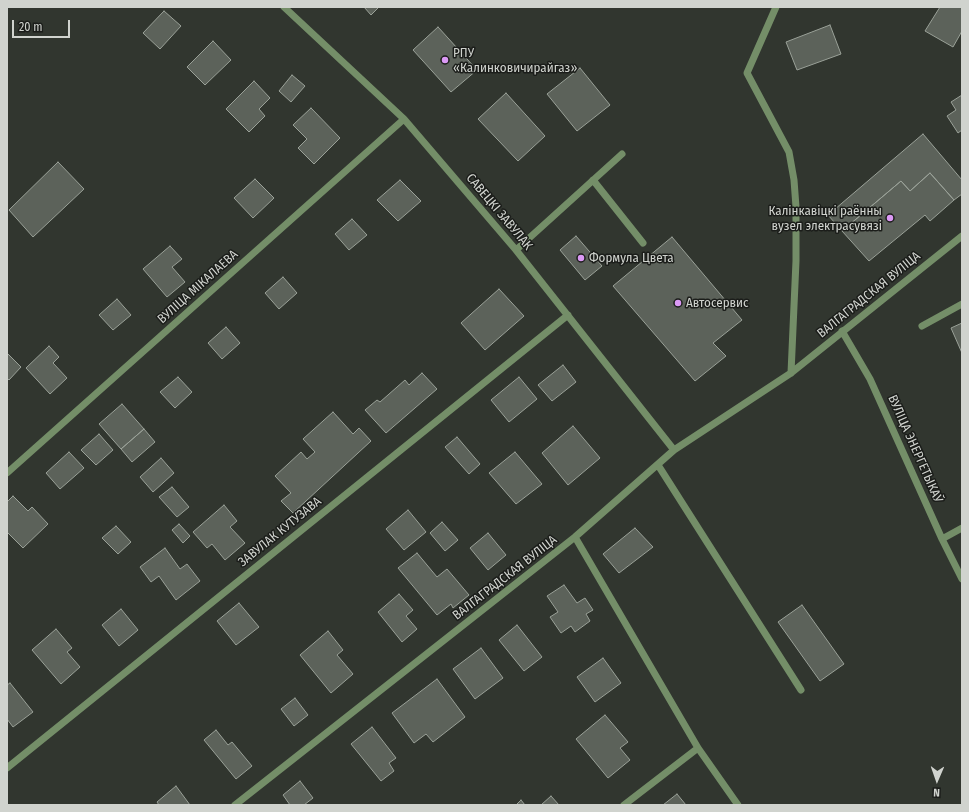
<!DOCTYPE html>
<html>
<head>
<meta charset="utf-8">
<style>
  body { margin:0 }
  #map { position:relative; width:969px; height:812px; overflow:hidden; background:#31362f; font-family:"Fira Sans Condensed",sans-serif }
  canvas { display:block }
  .frame { position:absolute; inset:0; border:8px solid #d0d3ce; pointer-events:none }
  .north { position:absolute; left:917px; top:760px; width:40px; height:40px; -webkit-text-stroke:3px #1b1d1a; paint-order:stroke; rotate:182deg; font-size:11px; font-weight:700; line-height:16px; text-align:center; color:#d0d3ce }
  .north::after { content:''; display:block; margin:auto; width:14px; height:18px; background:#d0d3ce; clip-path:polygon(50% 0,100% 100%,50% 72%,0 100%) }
  .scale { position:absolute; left:12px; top:20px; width:58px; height:18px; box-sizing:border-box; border:2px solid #d0d3ce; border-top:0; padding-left:5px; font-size:12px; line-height:14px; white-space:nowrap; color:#d0d3ce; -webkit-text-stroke:3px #1b1d1a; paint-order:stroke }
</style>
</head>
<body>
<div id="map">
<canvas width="969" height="812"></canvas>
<div class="frame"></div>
<div class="north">N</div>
<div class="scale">20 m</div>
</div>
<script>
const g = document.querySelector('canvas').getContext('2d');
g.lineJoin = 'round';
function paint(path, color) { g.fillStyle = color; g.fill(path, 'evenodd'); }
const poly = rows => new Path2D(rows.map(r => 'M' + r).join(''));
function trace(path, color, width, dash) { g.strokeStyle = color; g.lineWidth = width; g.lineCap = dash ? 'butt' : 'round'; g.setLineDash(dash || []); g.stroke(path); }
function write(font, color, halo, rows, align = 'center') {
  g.font = font + ' "Fira Sans Condensed",sans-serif'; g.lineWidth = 3; g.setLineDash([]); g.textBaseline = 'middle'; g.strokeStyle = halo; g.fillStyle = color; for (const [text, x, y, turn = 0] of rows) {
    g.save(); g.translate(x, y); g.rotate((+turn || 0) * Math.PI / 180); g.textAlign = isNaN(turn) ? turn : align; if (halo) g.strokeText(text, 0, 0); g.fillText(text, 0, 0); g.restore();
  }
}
const building = poly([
  [364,7,379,7,371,15,364,7],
  [940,7,962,7,962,31,953,47,925,31,940,7],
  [164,11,181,26,160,49,143,33,164,11],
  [830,25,841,54,797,70,786,42,830,25],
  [438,27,477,70,451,92,413,50,438,27],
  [213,41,231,60,205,85,187,67,213,41],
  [580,68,610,105,577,131,547,94,580,68],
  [292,75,305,86,291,102,279,91,292,75],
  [254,81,270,98,259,109,265,116,249,132,226,109,254,81],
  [506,93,545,136,518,161,478,119,506,93],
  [962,95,962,130,958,133,947,116,956,110,951,102,962,95],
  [311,108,340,138,314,164,298,148,307,139,293,125,311,108],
  [923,134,962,180,962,194,954,200,930,173,910,191,901,181,842,231,828,215,923,134],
  [58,162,84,189,33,237,9,210,58,162],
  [930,173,954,200,930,221,925,215,869,261,842,231,901,181,910,191,930,173],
  [255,179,274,198,253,218,234,198,255,179],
  [400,180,421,201,398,221,377,200,400,180],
  [352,219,367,235,349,250,335,234,352,219],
  [576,236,602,266,585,280,560,250,576,236],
  [672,237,742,320,713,343,726,356,695,381,613,286,672,237],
  [170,246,182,259,172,267,185,282,167,297,143,269,170,246],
  [283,277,297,293,279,309,265,293,283,277],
  [499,289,524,316,485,350,461,323,499,289],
  [117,299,131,315,113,330,99,315,117,299],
  [962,323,962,353,951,328,962,323],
  [226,327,240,343,222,359,208,343,226,327],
  [49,346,59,357,53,363,67,378,50,394,26,368,49,346],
  [7,353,21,367,9,380,7,378,7,353],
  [563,365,576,382,552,401,538,385,563,365],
  [422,373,437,389,386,433,365,410,377,400,380,402,405,380,409,385,422,373],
  [178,377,192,392,175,408,160,392,178,377],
  [519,377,537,399,509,422,491,400,519,377],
  [122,404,144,429,121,449,99,424,122,404],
  [333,412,353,434,359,428,371,441,293,513,281,501,291,493,275,476,301,452,307,459,315,452,303,439,333,412],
  [573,426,600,458,568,485,542,453,573,426],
  [144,429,155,442,132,462,121,449,144,429],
  [99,434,113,450,96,465,81,450,99,434],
  [457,437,480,464,469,474,445,447,457,437],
  [69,452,84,468,60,489,46,473,69,452],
  [515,452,542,484,516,504,489,473,515,452],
  [161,458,174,473,153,492,140,477,161,458],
  [172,487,189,507,177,517,159,497,172,487],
  [13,496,28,511,32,507,48,524,23,548,7,532,7,502,13,496],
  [224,505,237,521,230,527,245,543,225,560,212,544,207,548,193,532,224,505],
  [408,510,426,532,404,550,386,529,408,510],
  [442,522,458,540,445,551,430,533,442,522],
  [179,524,190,536,183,543,172,530,179,524],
  [116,526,131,542,118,554,102,538,116,526],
  [635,528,653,547,619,573,603,554,635,528],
  [488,533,506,555,488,570,470,548,488,533],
  [165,548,180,569,187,564,200,581,176,600,159,576,151,582,140,567,165,548],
  [417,553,437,577,447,569,469,595,453,608,451,604,437,615,398,568,417,553],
  [564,585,577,603,585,598,593,610,586,614,590,621,575,632,571,626,561,633,550,617,558,612,547,596,564,585],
  [399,594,413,610,406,616,417,629,402,642,378,612,399,594],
  [239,603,259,627,236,645,217,621,239,603],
  [802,605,844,664,820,681,778,622,802,605],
  [121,609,138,630,119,646,102,625,121,609],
  [517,625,542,657,524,671,499,640,517,625],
  [56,629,72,648,67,652,80,667,61,684,32,650,56,629],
  [328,631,343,650,337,655,353,674,331,693,300,655,328,631],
  [481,648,503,678,475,699,453,669,481,648],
  [603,658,621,683,595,702,577,677,603,658],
  [437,679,465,717,433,742,426,734,414,743,392,713,437,679],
  [10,683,33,712,13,727,7,719,7,685,10,683],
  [295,698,308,715,294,726,281,709,295,698],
  [605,715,628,742,620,748,630,760,608,778,576,739,605,715],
  [372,727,396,758,389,763,394,771,381,781,351,744,372,727],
  [216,730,228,745,232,742,252,766,236,779,204,740,216,730],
  [300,781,313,798,304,805,290,805,283,795,300,781],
  [176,786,190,805,159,805,157,802,176,786],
  [677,794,686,805,663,805,677,794],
  [551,796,559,805,541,805,551,796],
  [521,800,525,805,516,805,521,800]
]);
const minor = poly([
  [284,7,404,119,516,250,674,450],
  [776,7,747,73,789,152,794,180,796,207,796,261,791,373],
  [593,180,643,243],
  [516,250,622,154],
  [922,326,962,304],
  [842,331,870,379,942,539,962,579],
  [658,465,801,690],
  [7,473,404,119],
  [575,537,698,748,738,805],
  [942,539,962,528],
  [7,768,568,315],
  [235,805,575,537,674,450,791,373,962,236],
  [624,805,698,748]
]);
const markers = [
  [445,60,4,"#db99f5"],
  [890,218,4,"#db99f5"],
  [581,258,4,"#db99f5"],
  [678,303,4,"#db99f5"]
];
const poiNames = [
  ["РПУ",453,53],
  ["«Калинковичирайгаз»",453,68],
  ["Калінкавіцкі раённы",882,211,"right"],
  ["вузел электрасувязі",882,226,"right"],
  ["Формула Цвета",589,258],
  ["Автосервис",686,303]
];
const streetNames = [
  ["САВЕЦКІ ЗАВУЛАК",499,212,50],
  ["ВУЛІЦА МІКАЛАЕВА",198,287,-42],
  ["ВАЛГАГРАДСКАЯ ВУЛІЦА",869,295,-39],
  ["ВУЛІЦА ЭНЕРГЕТЫКАЎ",915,449,66],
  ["ЗАВУЛАК КУТУЗАВА",280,532,-39],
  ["ВАЛГАГРАДСКАЯ ВУЛІЦА",505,578,-38]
];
paint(building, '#5c625a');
trace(building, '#9aa198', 1);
trace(minor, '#748e68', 7);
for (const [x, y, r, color] of markers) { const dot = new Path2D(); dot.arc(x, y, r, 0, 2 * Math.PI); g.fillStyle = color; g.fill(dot); trace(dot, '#1b1d1a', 1.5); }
write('13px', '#d0d3ce', '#1b1d1a', poiNames, 'left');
write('13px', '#d0d3ce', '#1b1d1a', streetNames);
</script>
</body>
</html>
